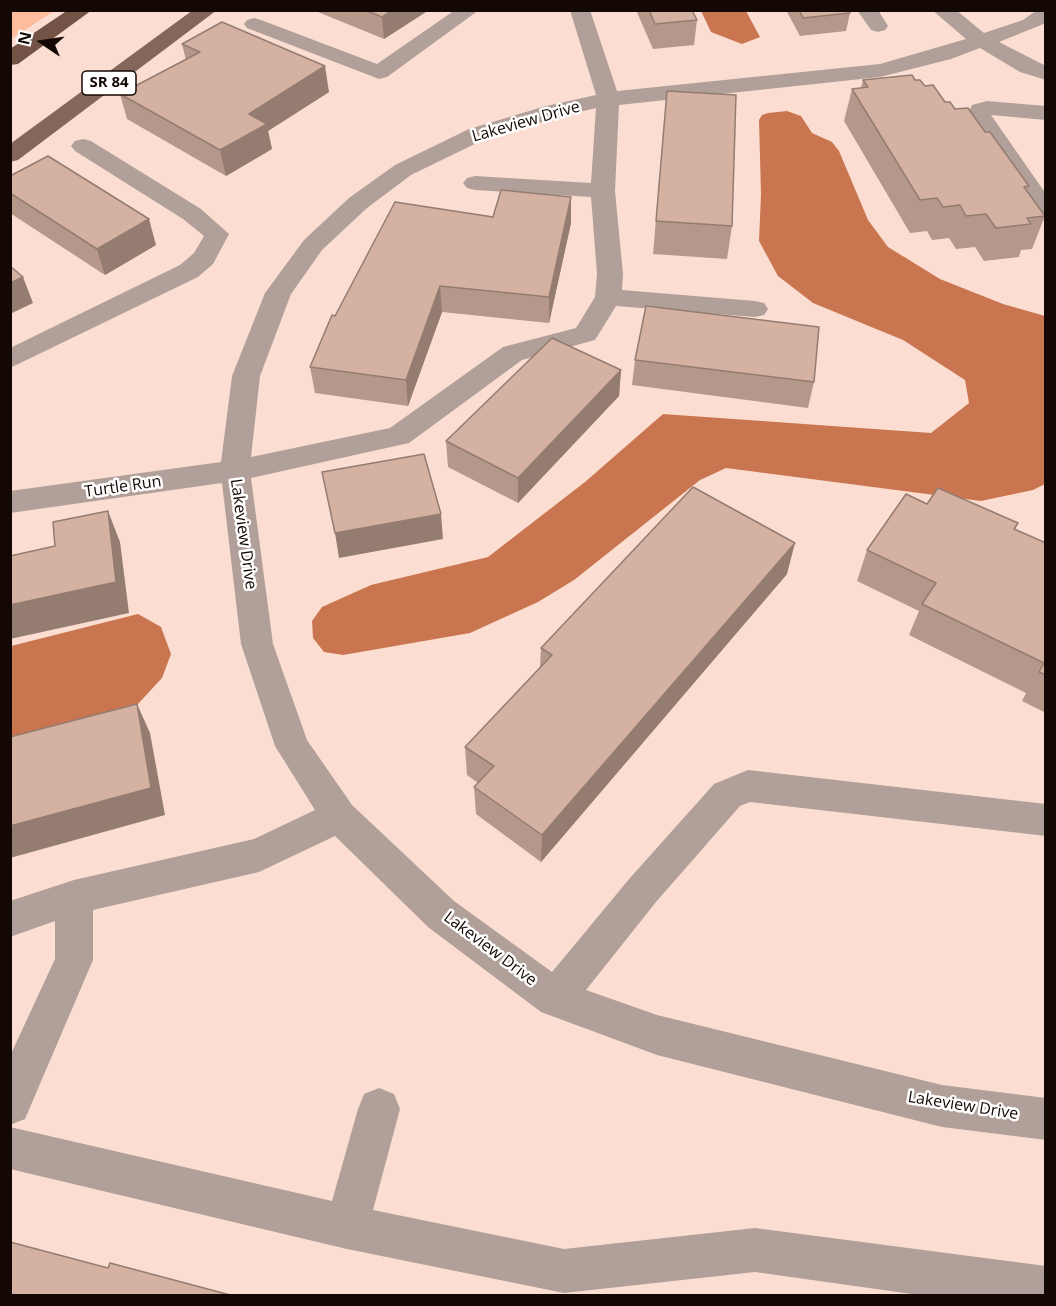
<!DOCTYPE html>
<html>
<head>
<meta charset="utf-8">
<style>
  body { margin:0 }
  #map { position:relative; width:1056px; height:1306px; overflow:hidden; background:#fbded1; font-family:"Open Sans",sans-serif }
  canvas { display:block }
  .frame { position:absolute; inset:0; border:12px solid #140804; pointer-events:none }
  .north { position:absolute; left:12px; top:12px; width:60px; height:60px; -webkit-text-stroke:4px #fff; paint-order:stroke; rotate:283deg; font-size:16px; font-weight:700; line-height:24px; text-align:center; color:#140804 }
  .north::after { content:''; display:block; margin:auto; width:21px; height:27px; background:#140804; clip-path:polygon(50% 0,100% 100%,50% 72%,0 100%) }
</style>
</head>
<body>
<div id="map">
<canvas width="1056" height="1306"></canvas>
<div class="frame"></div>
<div class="north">N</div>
</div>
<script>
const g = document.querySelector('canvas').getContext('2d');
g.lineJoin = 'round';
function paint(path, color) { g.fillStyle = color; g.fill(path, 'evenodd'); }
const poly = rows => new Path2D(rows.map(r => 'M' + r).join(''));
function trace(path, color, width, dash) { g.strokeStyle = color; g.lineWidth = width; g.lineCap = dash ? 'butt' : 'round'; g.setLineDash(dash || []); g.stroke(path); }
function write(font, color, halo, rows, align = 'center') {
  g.font = font + ' "Open Sans",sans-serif'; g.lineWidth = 5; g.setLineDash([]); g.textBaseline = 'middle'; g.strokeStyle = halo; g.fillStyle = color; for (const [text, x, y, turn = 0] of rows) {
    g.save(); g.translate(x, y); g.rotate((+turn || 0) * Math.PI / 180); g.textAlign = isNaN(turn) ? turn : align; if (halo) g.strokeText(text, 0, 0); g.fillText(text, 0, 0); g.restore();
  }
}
const green = poly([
  [11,10,54,10,54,11,11,39]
]);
const water = poly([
  [701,11,746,11,760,37,742,44,711,32],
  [787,111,801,116,812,133,832,142,839,151,868,220,888,247,940,279,1003,304,1045,316,1045,484,1033,490,981,501,726,468,700,480,574,580,538,602,470,633,343,655,324,652,313,638,312,621,322,607,371,585,488,557,585,482,663,414,931,433,969,403,965,380,903,340,813,303,778,276,759,241,761,194,759,120,762,115,768,113],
  [138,614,161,627,171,654,162,678,125,718,11,747,11,646]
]);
const minor = poly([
  [455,10,479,10,387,77,379,79,247,28,244,24,247,20,254,18,261,20,377,64,455,10],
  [570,10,590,10,617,91,880,64,966,39,932,10,956,10,984,33,1023,20,1037,10,1046,10,1046,23,999,42,1046,66,1046,80,1020,72,980,48,951,59,880,77,619,105,615,191,623,274,622,290,755,301,764,303,768,309,764,315,755,317,616,306,595,340,522,360,409,443,251,478,273,644,307,740,352,805,454,901,552,972,630,878,714,784,748,770,1046,804,1046,836,750,802,740,806,656,902,586,990,657,1015,942,1085,1046,1098,1046,1140,942,1127,657,1055,541,1012,428,927,335,836,259,872,93,910,93,960,25,1119,10,1125,10,1056,55,959,55,921,10,937,10,901,74,880,254,839,315,810,275,746,241,644,222,483,10,513,10,491,221,462,232,376,265,293,304,240,349,198,395,165,469,129,546,106,596,95,570,10],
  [596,108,591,183,475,176,467,178,463,183,467,188,475,190,591,197,597,274,595,297,576,328,503,347,390,428,251,457,260,376,291,294,322,250,367,208,411,175,485,139,559,117,596,108],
  [857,10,878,10,888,26,885,30,878,32,871,30,857,10],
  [987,101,1046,106,1046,120,991,115,1046,194,1046,220,1037,218,968,114,972,105,987,101],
  [83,139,91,141,201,209,229,234,213,264,198,277,10,368,10,348,180,265,194,253,204,236,183,219,75,151,71,146,75,141,83,139],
  [379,1088,394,1094,400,1109,373,1210,564,1249,755,1228,1046,1266,1046,1296,926,1296,755,1272,564,1293,347,1249,10,1169,10,1127,332,1201,358,1109,364,1094,379,1088]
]);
const major = poly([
  [193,10,217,10,18,160,10,162,10,144,193,10]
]);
const highway = poly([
  [68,10,92,10,18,64,10,65,10,49,68,10]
]);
const wall = poly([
  [313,10,429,10,384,39],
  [636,10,692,10,697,20,694,45,653,49],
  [786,10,848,10,850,13,846,31,800,36],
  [182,44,329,92,268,131,272,149,226,176,127,119,120,94,186,60],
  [863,80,915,80,925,86,985,132,1029,186,1027,191,1045,216,1032,249,1021,250,1019,257,984,261,975,247,956,249,949,238,932,240,927,231,910,233,844,121,852,89,861,88],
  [667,91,732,226,727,259,653,254],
  [10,176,156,245,105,275,10,213],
  [493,217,571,223,549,323,442,312,408,406,315,393,310,367],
  [635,360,814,382,808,408,632,385],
  [621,370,619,396,518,503,448,467,446,441],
  [927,504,1018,523,1015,529,1046,543,1046,713,1022,701,1026,693,909,635,919,611,857,581,867,550],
  [787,574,541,862,476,814,474,787,478,783,467,775,465,747,540,667,541,648]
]);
const shadedWall = poly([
  [392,10,429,10,384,39,382,17],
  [325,66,329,92,268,131,272,149,226,176,220,150,249,114],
  [571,197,571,223,549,323,549,297],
  [149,219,156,245,105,275,97,249],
  [23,277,33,303,10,314,10,283],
  [440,286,442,312,408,406,406,380],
  [621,370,619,396,518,503,518,478],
  [108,511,120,542,129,613,10,639,10,605],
  [441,514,443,539,339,558,335,533],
  [795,543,787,574,541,862,542,835],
  [137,704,150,733,165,815,10,858,10,826]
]);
const building = poly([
  [365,10,392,10,382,17,365,10],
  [649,10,692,10,697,20,655,24,649,10],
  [799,10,848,10,850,13,803,18,799,10],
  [222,22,325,66,249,114,267,124,220,150,120,94,200,52,182,44,222,22],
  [912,75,915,80,920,80,925,86,933,85,945,102,950,102,955,109,968,108,985,132,990,132,1029,186,1024,187,1045,216,1027,218,1031,224,996,228,986,214,966,216,960,205,943,207,937,198,920,200,852,89,868,87,863,80,912,75],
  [667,91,736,95,732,226,656,221,667,91],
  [48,156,149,219,97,249,10,193,10,176,48,156],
  [501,190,571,197,549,297,440,286,406,380,310,367,332,315,335,316,395,202,493,217,501,190],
  [10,266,23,277,10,283,10,266],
  [646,306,819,327,814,382,635,360,646,306],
  [552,338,621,370,518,478,446,441,552,338],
  [424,454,441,514,335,533,322,472,424,454],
  [693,487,795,543,542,835,474,787,494,766,465,747,552,655,541,648,693,487],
  [938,488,1018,523,1014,529,1046,543,1046,675,1039,672,1044,663,922,604,936,583,867,550,906,494,927,504,938,488],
  [108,511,116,582,10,605,10,556,55,546,53,522,108,511],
  [137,704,151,788,10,826,10,737,137,704],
  [10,1242,108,1268,110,1263,234,1296,10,1296,10,1242]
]);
const shields = [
  [109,83,54]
];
const shieldNames = [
  ["SR 84",109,83]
];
const streetNames = [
  ["Lakeview Drive",526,122,-16],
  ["Turtle Run",123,487,-8],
  ["Lakeview Drive",243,534,82],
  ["Lakeview Drive",490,949,37],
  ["Lakeview Drive",963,1106,9]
];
paint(green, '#febc9e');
paint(water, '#c97650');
paint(minor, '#b0a099');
paint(major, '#83675b');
paint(highway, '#725345');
paint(wall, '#b6988a');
paint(shadedWall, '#947c71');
paint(building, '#d4b1a1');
trace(building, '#947c71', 1.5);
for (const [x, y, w] of shields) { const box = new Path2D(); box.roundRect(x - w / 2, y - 12, w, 24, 4.5); g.fillStyle = '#fff'; g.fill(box); trace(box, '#140804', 1.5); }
write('bold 15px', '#140804', null, shieldNames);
write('16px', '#140804', '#fff', streetNames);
</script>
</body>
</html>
